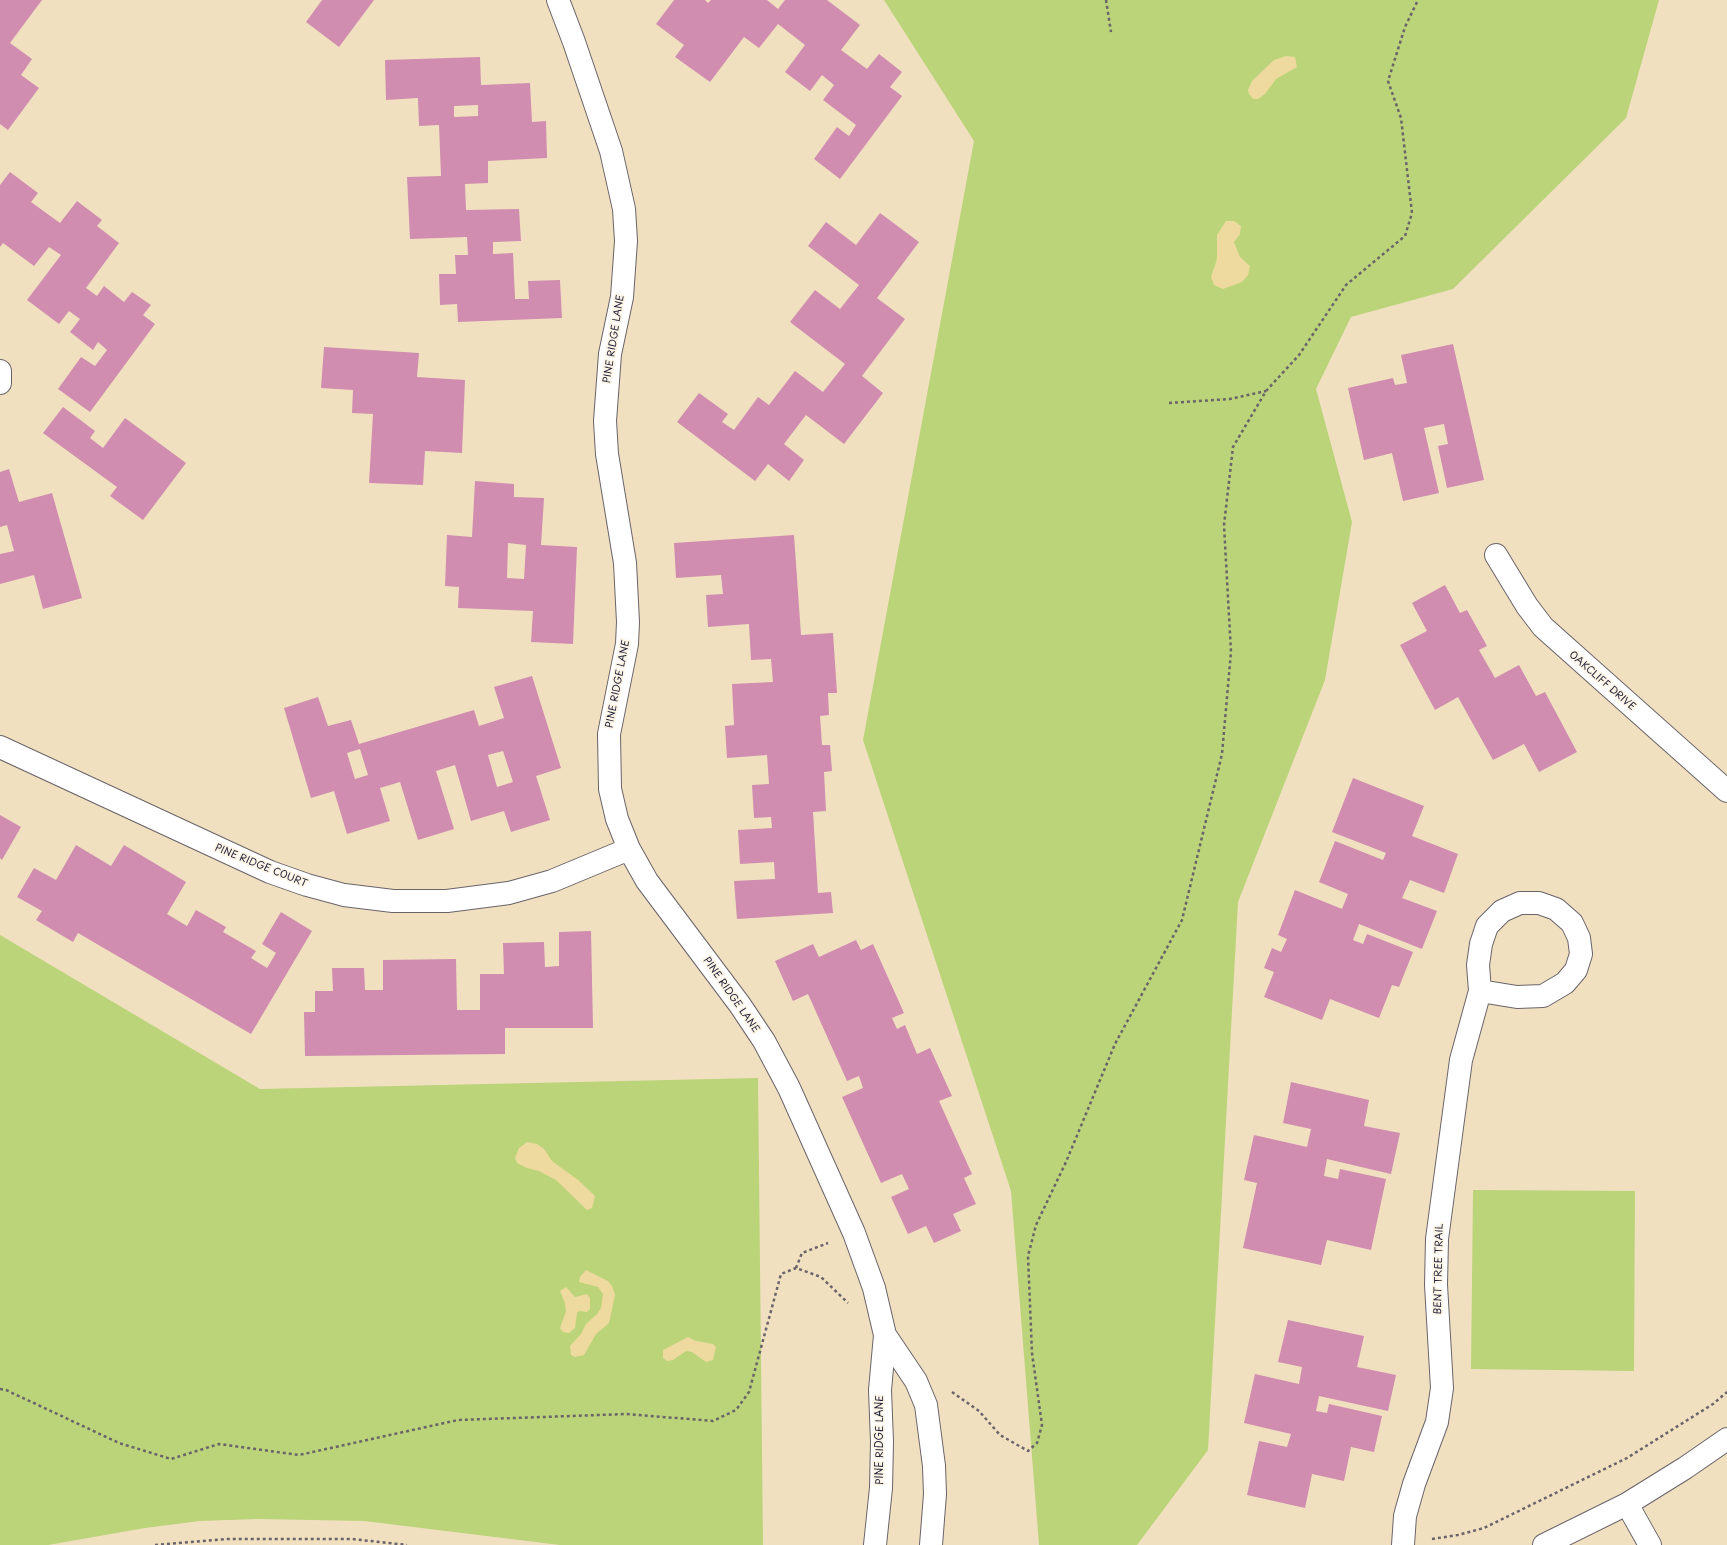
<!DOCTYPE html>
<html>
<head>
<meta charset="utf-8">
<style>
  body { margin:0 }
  canvas { display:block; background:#f0e0c0 }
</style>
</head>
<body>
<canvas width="1727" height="1545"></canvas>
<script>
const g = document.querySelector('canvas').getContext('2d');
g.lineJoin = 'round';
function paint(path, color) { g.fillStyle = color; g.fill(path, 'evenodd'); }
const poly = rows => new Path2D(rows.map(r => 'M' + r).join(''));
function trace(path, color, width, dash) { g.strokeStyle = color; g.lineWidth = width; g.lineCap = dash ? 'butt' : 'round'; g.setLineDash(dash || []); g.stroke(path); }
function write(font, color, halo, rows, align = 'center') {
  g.font = font + ' "Playpen Sans",sans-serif'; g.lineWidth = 3.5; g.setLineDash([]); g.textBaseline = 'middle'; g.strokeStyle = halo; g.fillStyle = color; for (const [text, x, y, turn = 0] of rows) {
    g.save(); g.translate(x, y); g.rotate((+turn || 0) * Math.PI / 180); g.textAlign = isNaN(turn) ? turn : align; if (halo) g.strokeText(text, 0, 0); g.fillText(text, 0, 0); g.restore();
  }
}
const green = poly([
  [884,0,1659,0,1626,118,1453,289,1351,317,1316,389,1352,522,1325,680,1238,902,1208,1450,1137,1545,1039,1545,1011,1191,863,740,974,141],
  [0,935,260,1089,758,1078,763,1545,560,1545,364,1521,258,1519,200,1521,145,1528,48,1545,0,1545],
  [1473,1190,1635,1191,1634,1371,1471,1369]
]);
const sand = poly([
  [1286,56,1295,57,1297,67,1276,79,1265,94,1258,99,1253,99,1249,94,1248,90,1252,81,1274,60],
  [1226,221,1234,221,1241,226,1240,234,1234,242,1240,257,1250,266,1248,275,1242,282,1223,289,1214,285,1211,277,1217,259,1217,235],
  [527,1142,537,1144,544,1149,552,1161,578,1180,595,1196,592,1208,587,1210,556,1180,539,1171,527,1168,517,1163,515,1158,519,1148],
  [586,1270,608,1281,612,1286,615,1295,609,1323,596,1334,584,1355,575,1357,571,1355,570,1346,581,1334,586,1324,597,1314,601,1308,603,1294,598,1287,579,1282,580,1277],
  [566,1287,575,1297,587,1294,590,1298,590,1309,587,1312,579,1311,577,1313,575,1328,569,1333,563,1332,560,1328,566,1311,565,1303,560,1291],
  [688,1337,696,1341,713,1344,716,1347,713,1360,706,1362,692,1352,686,1351,673,1360,667,1361,663,1358,663,1350]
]);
const building = poly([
  [0,0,42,0,10,43,32,59,21,75,39,88,8,130,0,124],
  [322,0,374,0,339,47,306,22],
  [674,0,705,0,708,3,711,0,767,0,778,9,785,0,827,0,860,25,841,50,867,69,879,54,902,72,890,87,902,96,840,179,814,159,837,127,849,136,856,125,823,100,834,85,822,75,810,91,785,72,805,45,778,24,759,48,744,37,710,82,675,57,684,45,656,24],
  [480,57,481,85,530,83,532,122,546,121,547,158,488,161,488,183,465,184,466,210,519,209,521,241,493,242,493,254,513,253,515,299,529,299,528,281,560,280,562,318,458,322,457,304,440,305,439,274,456,274,455,255,468,255,467,237,410,239,407,177,441,176,439,125,419,126,418,98,386,100,385,60],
  [478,105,478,116,454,117,454,106],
  [10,172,38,193,31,202,60,223,77,201,102,220,97,226,119,243,86,288,97,296,104,286,124,302,132,292,151,305,143,315,155,324,90,412,58,389,81,357,95,366,107,350,98,342,93,350,70,332,80,319,69,311,59,324,27,300,61,255,49,247,34,266,3,243,0,247,0,185],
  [880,213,919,242,877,298,905,319,862,376,883,393,844,444,806,415,784,444,804,460,789,481,768,464,755,481,677,422,699,393,728,414,722,422,734,430,758,397,769,405,795,371,823,392,845,364,790,322,815,290,840,309,859,285,808,246,826,222,856,245],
  [1453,344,1484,480,1447,488,1438,446,1448,444,1444,424,1424,428,1439,493,1403,501,1392,453,1364,460,1348,388,1393,378,1395,385,1407,383,1401,355],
  [324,347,419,353,417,377,465,380,462,453,425,451,423,485,369,483,373,414,352,413,353,390,321,388],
  [63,407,95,431,90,438,103,448,125,418,186,463,143,520,110,496,117,487,43,433],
  [9,469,19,502,52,493,82,598,43,609,34,575,0,584,0,554,14,551,7,525,0,527,0,472],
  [475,481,514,484,514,497,544,498,541,545,577,547,573,644,531,642,533,611,458,608,459,587,445,586,447,535,472,537],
  [508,543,526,545,524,579,507,578],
  [794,535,801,635,833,633,837,693,828,693,829,715,820,716,822,745,830,745,832,771,824,772,826,811,813,812,818,893,831,892,833,913,737,919,734,881,775,879,774,862,740,864,738,830,772,828,771,817,754,818,752,785,769,784,767,755,727,758,725,726,734,725,732,684,773,682,771,659,751,660,749,624,708,627,706,595,723,594,721,575,676,578,674,543],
  [1445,585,1460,613,1467,610,1487,646,1479,650,1495,678,1519,665,1536,696,1545,692,1577,752,1539,772,1524,744,1493,760,1458,697,1435,710,1400,645,1427,631,1412,603],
  [532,676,561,768,536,776,550,820,511,832,504,811,471,821,455,765,436,771,454,829,418,840,400,782,380,788,390,821,347,834,334,791,311,798,284,708,318,697,328,726,351,720,359,744,474,710,479,726,504,718,494,687],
  [360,749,368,775,355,779,347,753],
  [503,751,513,782,497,787,488,755],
  [1353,778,1424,806,1412,836,1458,854,1444,893,1410,880,1402,898,1437,911,1422,949,1359,924,1353,940,1363,944,1367,934,1413,952,1399,987,1392,985,1379,1018,1330,999,1322,1020,1264,997,1274,972,1264,968,1272,948,1281,952,1287,939,1278,935,1295,890,1342,909,1348,894,1319,882,1335,841,1383,860,1386,853,1332,832],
  [0,815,21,827,2,860,0,858],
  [76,845,111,866,124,845,186,882,167,914,187,926,196,910,226,927,223,932,256,951,251,958,267,968,276,953,262,944,281,912,312,931,251,1034,78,933,73,942,36,920,42,911,17,897,34,868,56,880],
  [591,931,593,1028,505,1028,505,1054,305,1056,304,1012,315,1012,315,991,333,991,332,968,364,968,365,990,383,990,383,960,456,959,457,1010,480,1010,480,974,504,974,503,943,544,942,545,967,559,966,559,932],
  [856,940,861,950,873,944,904,1013,892,1018,897,1029,905,1025,917,1054,930,1048,952,1096,939,1101,972,1174,964,1178,976,1204,953,1214,961,1231,934,1243,926,1226,908,1234,891,1197,909,1189,902,1174,881,1183,842,1097,863,1088,859,1076,847,1081,808,994,793,1001,775,961,813,944,819,957],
  [1291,1082,1369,1100,1364,1126,1400,1133,1391,1174,1327,1159,1324,1176,1338,1179,1340,1169,1386,1179,1371,1250,1327,1240,1321,1265,1243,1248,1257,1183,1244,1180,1254,1135,1307,1147,1311,1129,1283,1123],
  [1288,1320,1364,1336,1357,1367,1396,1375,1388,1411,1319,1396,1316,1411,1327,1413,1329,1404,1382,1416,1374,1452,1351,1447,1344,1481,1312,1474,1305,1508,1247,1495,1259,1441,1287,1447,1291,1434,1244,1423,1255,1374,1299,1384,1302,1367,1278,1362]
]);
const path = poly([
  [1106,0,1111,32],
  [1169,403,1230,399,1266,391],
  [796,1268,802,1253,828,1243],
  [0,1389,6,1390,119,1443,171,1459,219,1444,299,1455,458,1420,627,1414,713,1421,736,1410,749,1392,781,1274,796,1268,821,1277,848,1303],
  [952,1392,979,1411,1000,1435,1028,1451,1037,1443,1042,1425,1032,1353,1028,1256,1036,1225,1066,1162,1115,1044,1182,920,1222,754,1231,652,1224,525,1233,447,1266,391,1299,355,1346,285,1405,236,1412,213,1401,118,1388,81,1405,27,1418,0],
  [1432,1539,1458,1535,1484,1528,1627,1458,1713,1404,1727,1392],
  [155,1545,228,1539,352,1539,407,1545]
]);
const street = poly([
  [558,0,574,42,611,151,624,209,626,241,622,297,610,354,605,421,607,454,625,563,628,622,627,644,609,734,610,789,617,819,629,849,647,881,740,1005,764,1041,789,1088,854,1233,874,1288,885,1335,880,1390,882,1442,881,1488,875,1545],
  [0,371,0,383],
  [1496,555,1527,606,1543,627,1727,791],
  [0,747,270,872,307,885,344,895,393,901,447,901,509,893,552,881,629,849],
  [885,1335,916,1381,926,1405,934,1466,935,1494,931,1545],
  [1627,1504,1650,1545],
  [1403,1545,1405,1516,1414,1484,1437,1422,1442,1388,1436,1285,1437,1239,1461,1060,1480,991,1478,965,1481,944,1487,926,1502,911,1520,903,1539,903,1556,909,1572,923,1579,938,1581,954,1576,970,1565,983,1543,996,1517,997,1480,991],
  [1544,1545,1627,1504,1685,1468,1727,1439]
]);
const streetNames = [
  ["PINE RIDGE LANE",614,339,-81],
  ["OAKCLIFF DRIVE",1602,681,41],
  ["PINE RIDGE LANE",618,684,-79],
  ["PINE RIDGE COURT",261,866,22],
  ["PINE RIDGE LANE",731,995,55],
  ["BENT TREE TRAIL",1439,1269,-89],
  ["PINE RIDGE LANE",880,1440,-90]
];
paint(green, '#bbd479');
paint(sand, '#eeda9e');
paint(building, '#d08daf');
trace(street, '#6a646a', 24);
trace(path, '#6a646a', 2.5, [3, 3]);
trace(street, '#fff', 22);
write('10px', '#22223b', '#fcf5e5', streetNames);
</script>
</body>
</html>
